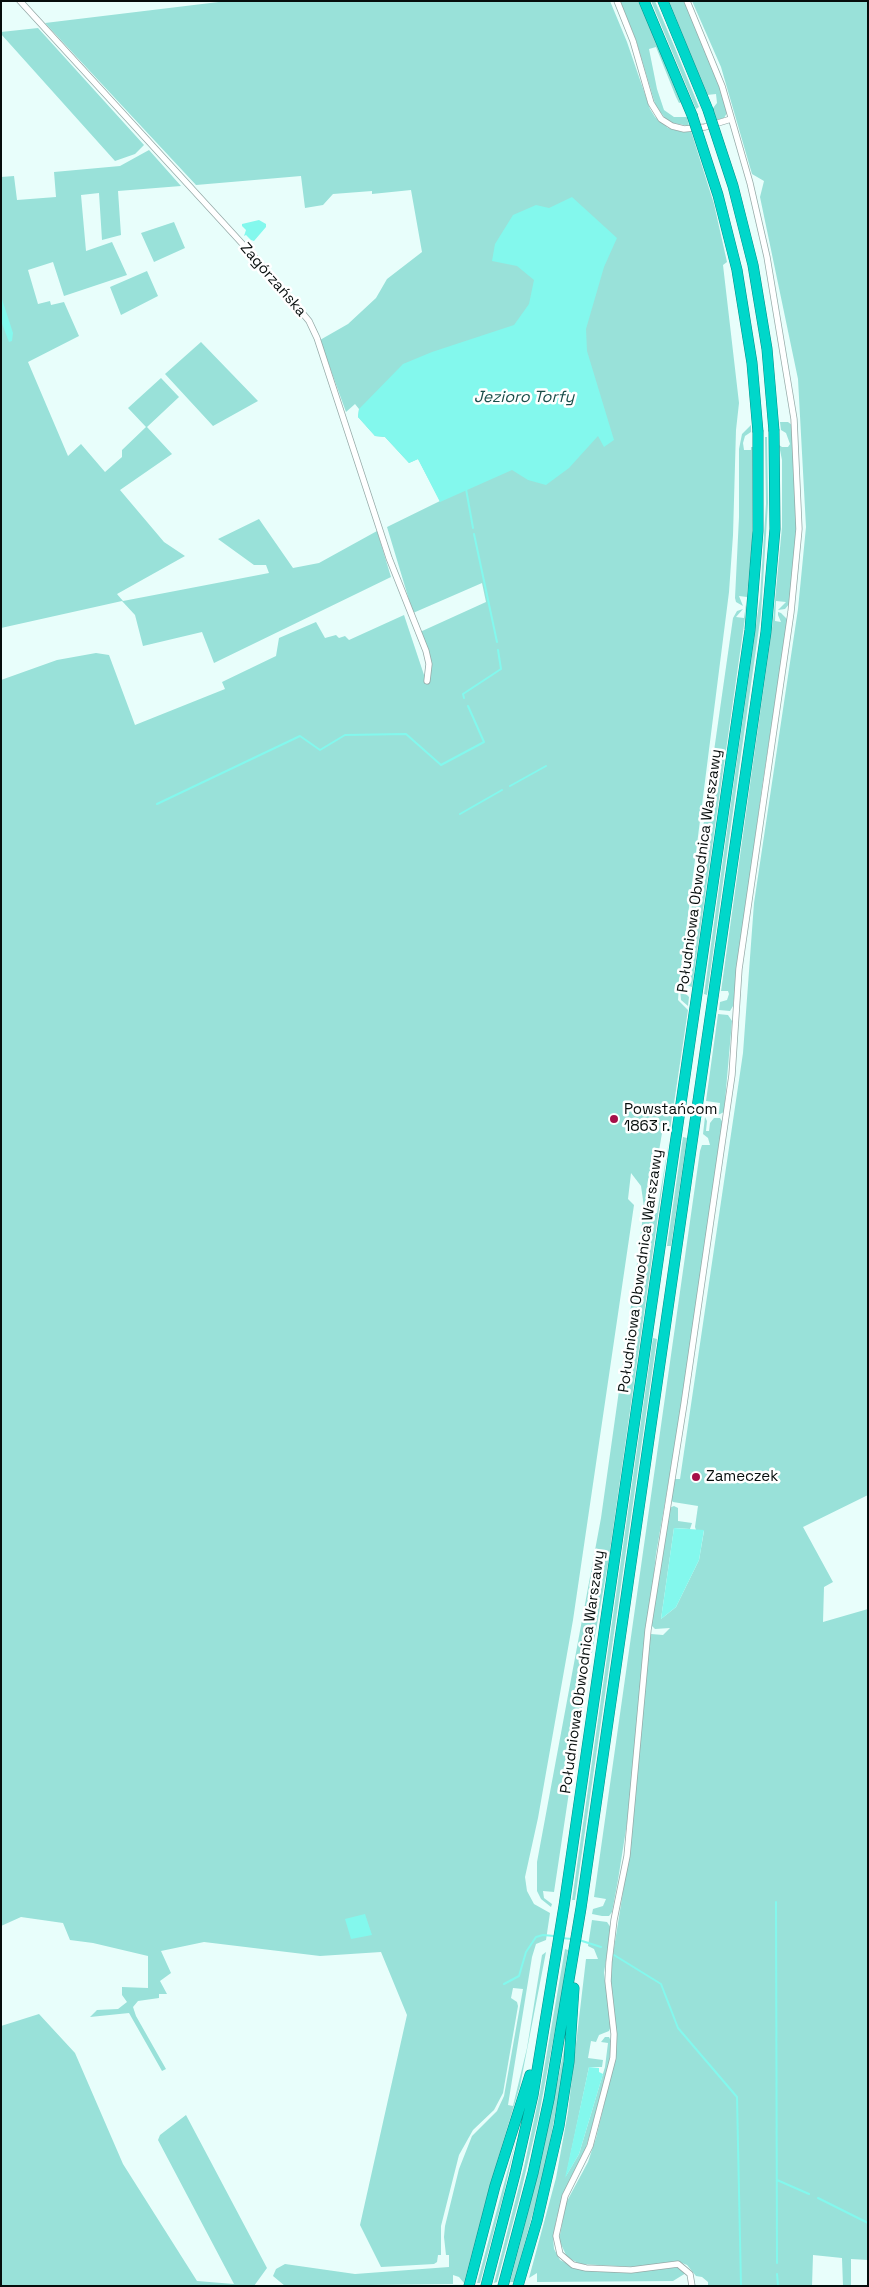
<!DOCTYPE html>
<html>
<head>
<meta charset="utf-8">
<style>
  body { margin:0 }
  #map { position:relative; width:869px; height:2287px; overflow:hidden; background:#e8fefb; font-family:"Space Grotesk",sans-serif }
  canvas { display:block }
  .frame { position:absolute; inset:0; border:2px solid #060d0c; pointer-events:none }
</style>
</head>
<body>
<div id="map">
<canvas width="869" height="2287"></canvas>
<div class="frame"></div>
</div>
<script>
const g = document.querySelector('canvas').getContext('2d');
g.lineJoin = 'round';
function paint(path, color) { g.fillStyle = color; g.fill(path, 'evenodd'); }
const poly = rows => new Path2D(rows.map(r => 'M' + r).join(''));
function trace(path, color, width, dash) { g.strokeStyle = color; g.lineWidth = width; g.lineCap = dash ? 'butt' : 'round'; g.setLineDash(dash || []); g.stroke(path); }
function write(font, color, halo, rows, align = 'center') {
  g.font = font + ' "Space Grotesk",sans-serif'; g.lineWidth = 5; g.setLineDash([]); g.textBaseline = 'middle'; g.strokeStyle = halo; g.fillStyle = color; for (const [text, x, y, turn = 0] of rows) {
    g.save(); g.translate(x, y); g.rotate((+turn || 0) * Math.PI / 180); g.textAlign = isNaN(turn) ? turn : align; if (halo) g.strokeText(text, 0, 0); g.fillText(text, 0, 0); g.restore();
  }
}
const green = poly([
  [227,1,610,1,627,42,650,109,655,117,668,128,683,132,691,131,714,204,727,262,723,265,739,403,736,430,733,535,729,592,679,986,678,1000,688,1010,670,1130,662,1133,659,1151,650,1213,657,1213,669,1140,608,1564,580,1719,554,1892,543,1891,544,1898,552,1904,551,1907,541,1899,537,1891,537,1862,601,1518,638,1256,644,1207,641,1186,631,1173,628,1199,634,1205,573,1620,538,1818,525,1877,527,1891,534,1904,550,1913,546,1940,536,1944,532,1957,508,2105,513,2106,527,2048,542,1955,546,1952,520,2086,490,2185,464,2283,459,2277,453,2275,453,2284,285,2286,273,2276,276,2269,285,2264,355,2274,449,2267,449,2255,446,2255,444,2237,445,2226,459,2169,472,2136,497,2111,504,2096,523,1989,513,1988,511,1998,517,2002,518,2006,503,2093,494,2110,473,2130,459,2155,441,2226,441,2255,438,2255,437,2262,434,2264,381,2267,360,2225,407,2015,381,1952,320,1956,204,1942,161,1951,171,1973,160,1981,167,1994,159,1994,159,1998,138,2001,133,2007,136,2016,166,2069,162,2071,129,2013,90,2017,97,2010,118,2009,127,2002,122,1995,122,1987,148,1988,148,1956,93,1943,70,1940,63,1923,21,1917,1,1926,1,680,57,660,96,653,109,655,135,725,225,689,222,682,276,656,279,638,316,622,325,638,336,635,339,638,345,636,349,640,404,615,424,675,432,669,420,632,486,602,482,583,413,613,387,527,440,501,418,459,409,463,385,437,375,436,358,417,359,409,355,404,346,412,320,340,348,324,376,298,387,279,422,252,411,190,372,194,372,191,333,194,323,205,305,208,301,176,196,185,45,23],
  [620,1,638,1,682,102,679,103,676,97,656,47,649,49,657,89,664,110,674,117,687,117,689,126,673,123,666,119,656,107,636,40],
  [651,1,655,1,675,48,699,107,696,109],
  [669,1,684,1,721,90,727,113,724,118,717,120,713,108,717,103,716,94,707,95],
  [692,1,868,1,868,1495,803,1527,833,1582,824,1587,823,1622,868,1609,868,2260,851,2259,851,2286,843,2286,842,2258,813,2255,812,2286,708,2286,708,2282,702,2277,696,2276,687,2265,677,2261,636,2267,580,2264,567,2257,559,2240,566,2203,588,2162,596,2138,616,2055,610,1973,626,1873,650,1638,651,1634,663,1635,670,1628,655,1629,651,1625,669,1508,674,1506,678,1508,678,1521,692,1523,690,1529,674,1528,661,1619,676,1607,699,1560,704,1531,696,1530,695,1527,698,1506,673,1502,670,1499,674,1479,680,1479,743,1053,754,903,798,609,806,527,798,379,760,197,764,181,752,174,721,67],
  [38,28,144,145,135,154,115,161,1,34,1,32],
  [149,150,181,186,118,191,121,235,102,240,99,193,81,195,86,251,112,242,127,275,64,296,53,262,28,270,38,304,50,301,51,305,64,302,79,336,28,362,68,456,81,444,105,472,122,457,122,450,146,427,128,408,161,378,179,397,147,427,172,454,120,490,164,542,185,556,117,594,123,601,269,573,266,565,254,565,218,539,259,519,293,568,319,563,377,531,391,577,214,663,202,632,143,646,135,615,122,601,1,628,1,177,14,176,17,200,56,197,54,172,120,166],
  [174,222,185,248,154,262,141,233],
  [147,271,158,296,121,315,110,287],
  [201,342,258,401,213,426,165,374],
  [780,422,788,422,792,425,797,519,790,603,785,609,778,610,786,602,776,601,775,621,781,622,778,615,778,612,781,613,787,619,787,625,762,787,733,1006,730,1011,719,1010,720,1002,727,1000,729,994,728,991,721,991,773,621,782,527,782,460,779,445,782,447,788,447,790,444,786,433,781,430],
  [751,425,751,432,745,436,743,443,744,450,751,450,751,447,753,447,752,542,745,618,692,987,686,985,684,992,689,997,688,1006,681,1000,680,989,733,618,737,611,743,609,736,617,744,618,747,597,739,596,743,606,736,602,735,598,739,517,739,449,742,434],
  [765,437,767,437,768,503,761,614,707,995,704,994,760,597,766,504],
  [718,1014,728,1015,732,1021,724,1112,718,1115,712,1111,719,1112,720,1103,706,1101],
  [705,1117,707,1121,706,1131,709,1131,710,1123,714,1118,720,1118,723,1123,677,1433,656,1554,627,1823,618,1880,612,1912,609,1916,602,1916,592,1914,593,1909,603,1906,606,1899,594,1897,700,1151,702,1145,710,1145,708,1138,703,1134],
  [683,1137,687,1138,671,1246,667,1246],
  [653,1338,657,1339,575,1900,572,1900],
  [592,1920,607,1922,611,1928,604,1973,611,2026,609,2031,599,2035,596,2042,591,2041,588,2058,603,2060,602,2067,589,2067,566,2176,579,2154,605,2067,608,2043,601,2042,605,2037,609,2037,611,2041,609,2066,585,2151,557,2216,553,2237,554,2249,560,2260,578,2269,629,2273,672,2267,680,2268,686,2273,673,2281,537,2282,537,2273,529,2278,556,2178,568,2112,586,1959,598,1959,594,1949,588,1946],
  [565,1949,568,1950,560,2004,538,2120,519,2200,497,2282,494,2283,524,2167,540,2092],
  [39,2014,75,2053,123,2164,197,2281,234,2284,158,2140,160,2135,186,2115,267,2268,254,2286,1,2286,1,2026],
  [565,2045,562,2078,544,2173,514,2282,510,2282,541,2162],
  [516,2140,504,2193,480,2283,477,2283]
]);
const water = poly([
  [572,197,617,238,604,267,586,329,587,351,614,440,604,447,598,436,569,468,546,485,528,480,512,470,440,502,418,459,409,463,385,437,375,436,358,417,359,409,403,364,432,352,514,325,529,304,534,280,517,266,492,261,495,244,513,215,536,205,549,208],
  [259,220,266,224,266,227,254,241,251,240,246,235,244,236,246,230,242,226,242,224],
  [1,296,13,333,12,341,9,342,1,321],
  [674,1528,704,1530,699,1560,676,1607,661,1619],
  [365,1914,372,1935,351,1939,345,1919],
  [589,2067,599,2068,599,2072,603,2074,579,2154,565,2178]
]);
const stream = poly([
  [466,489,473,528],
  [474,534,497,642],
  [464,698,463,694,501,669,498,650],
  [510,786,546,766],
  [157,804,300,736,320,750,345,735,406,734,441,765,484,742,468,706],
  [460,814,502,790],
  [776,1902,777,2263],
  [561,1938,572,1939],
  [579,1940,601,1947],
  [614,1955,661,1984,678,2028,737,2097,741,2286],
  [504,1984,519,1976,526,1952,536,1937,543,1935,554,1936],
  [777,2180,809,2194],
  [818,2198,868,2223],
  [777,2274,778,2286]
]);
const street = poly([
  [20,1,270,274,309,321,317,338,389,558,426,651,429,664,427,681],
  [617,1,633,41,651,103,661,119,672,126,684,129,705,127,731,119],
  [687,1,722,86,750,183,767,257,794,419,799,529,791,612,739,969,732,1075,684,1404,648,1630,627,1856,614,1920,609,1962,608,1981,614,2034,613,2058,590,2146,565,2196,556,2236,560,2254,573,2265,586,2268,631,2270,678,2264,690,2274,692,2286]
]);
const highway = poly([
  [644,1,692,115],
  [663,1,708,110],
  [469,2286,495,2186,530,2075],
  [486,2286,515,2174,533,2095,564,1906,750,630,758,531,758,432],
  [503,2286,533,2173,549,2099,581,1908,766,632,775,529,774,431],
  [518,2286,537,2221,559,2126,569,2062,574,1988]
]);
const highwayBridge = poly([
  [708,110,733,186,753,265,767,349,774,431],
  [692,115,718,195,737,270,752,363,758,432]
]);
const markers = [
  [614,1119,5,"#a50f48"],
  [696,1477,5,"#a50f48"]
];
const streetNames = [
  ["Zagórzańska",273,280,49],
  ["Południowa Obwodnica Warszawy",700,871,-82],
  ["Południowa Obwodnica Warszawy",641,1271,-82],
  ["Południowa Obwodnica Warszawy",583,1672,-82]
];
const poiNames = [
  ["Powstańcom",624,1110],
  ["1863 r.",624,1127],
  ["Zameczek",706,1477]
];
const waterNames = [
  ["Jezioro Torfy",524,398]
];
paint(green, '#99e1d9');
paint(water, '#83f8ed');
trace(stream, '#83f8ed', 2);
trace(street, '#96aaa8', 7);
trace(highway, '#029088', 11);
trace(street, '#fff', 5.5);
trace(highway, '#00d7ca', 10);
trace(highwayBridge, '#029088', 11, []);
trace(highwayBridge, '#00d7ca', 10);
for (const [x, y, r, color] of markers) { const dot = new Path2D(); dot.arc(x, y, r, 0, 2 * Math.PI); g.fillStyle = color; g.fill(dot); trace(dot, '#fff', 2); }
write('15px', '#060d0c', '#fff', streetNames);
write('15px', '#060d0c', '#fff', poiNames, 'left');
write('italic 16px', '#194d49', '#fff', waterNames);
</script>
</body>
</html>
